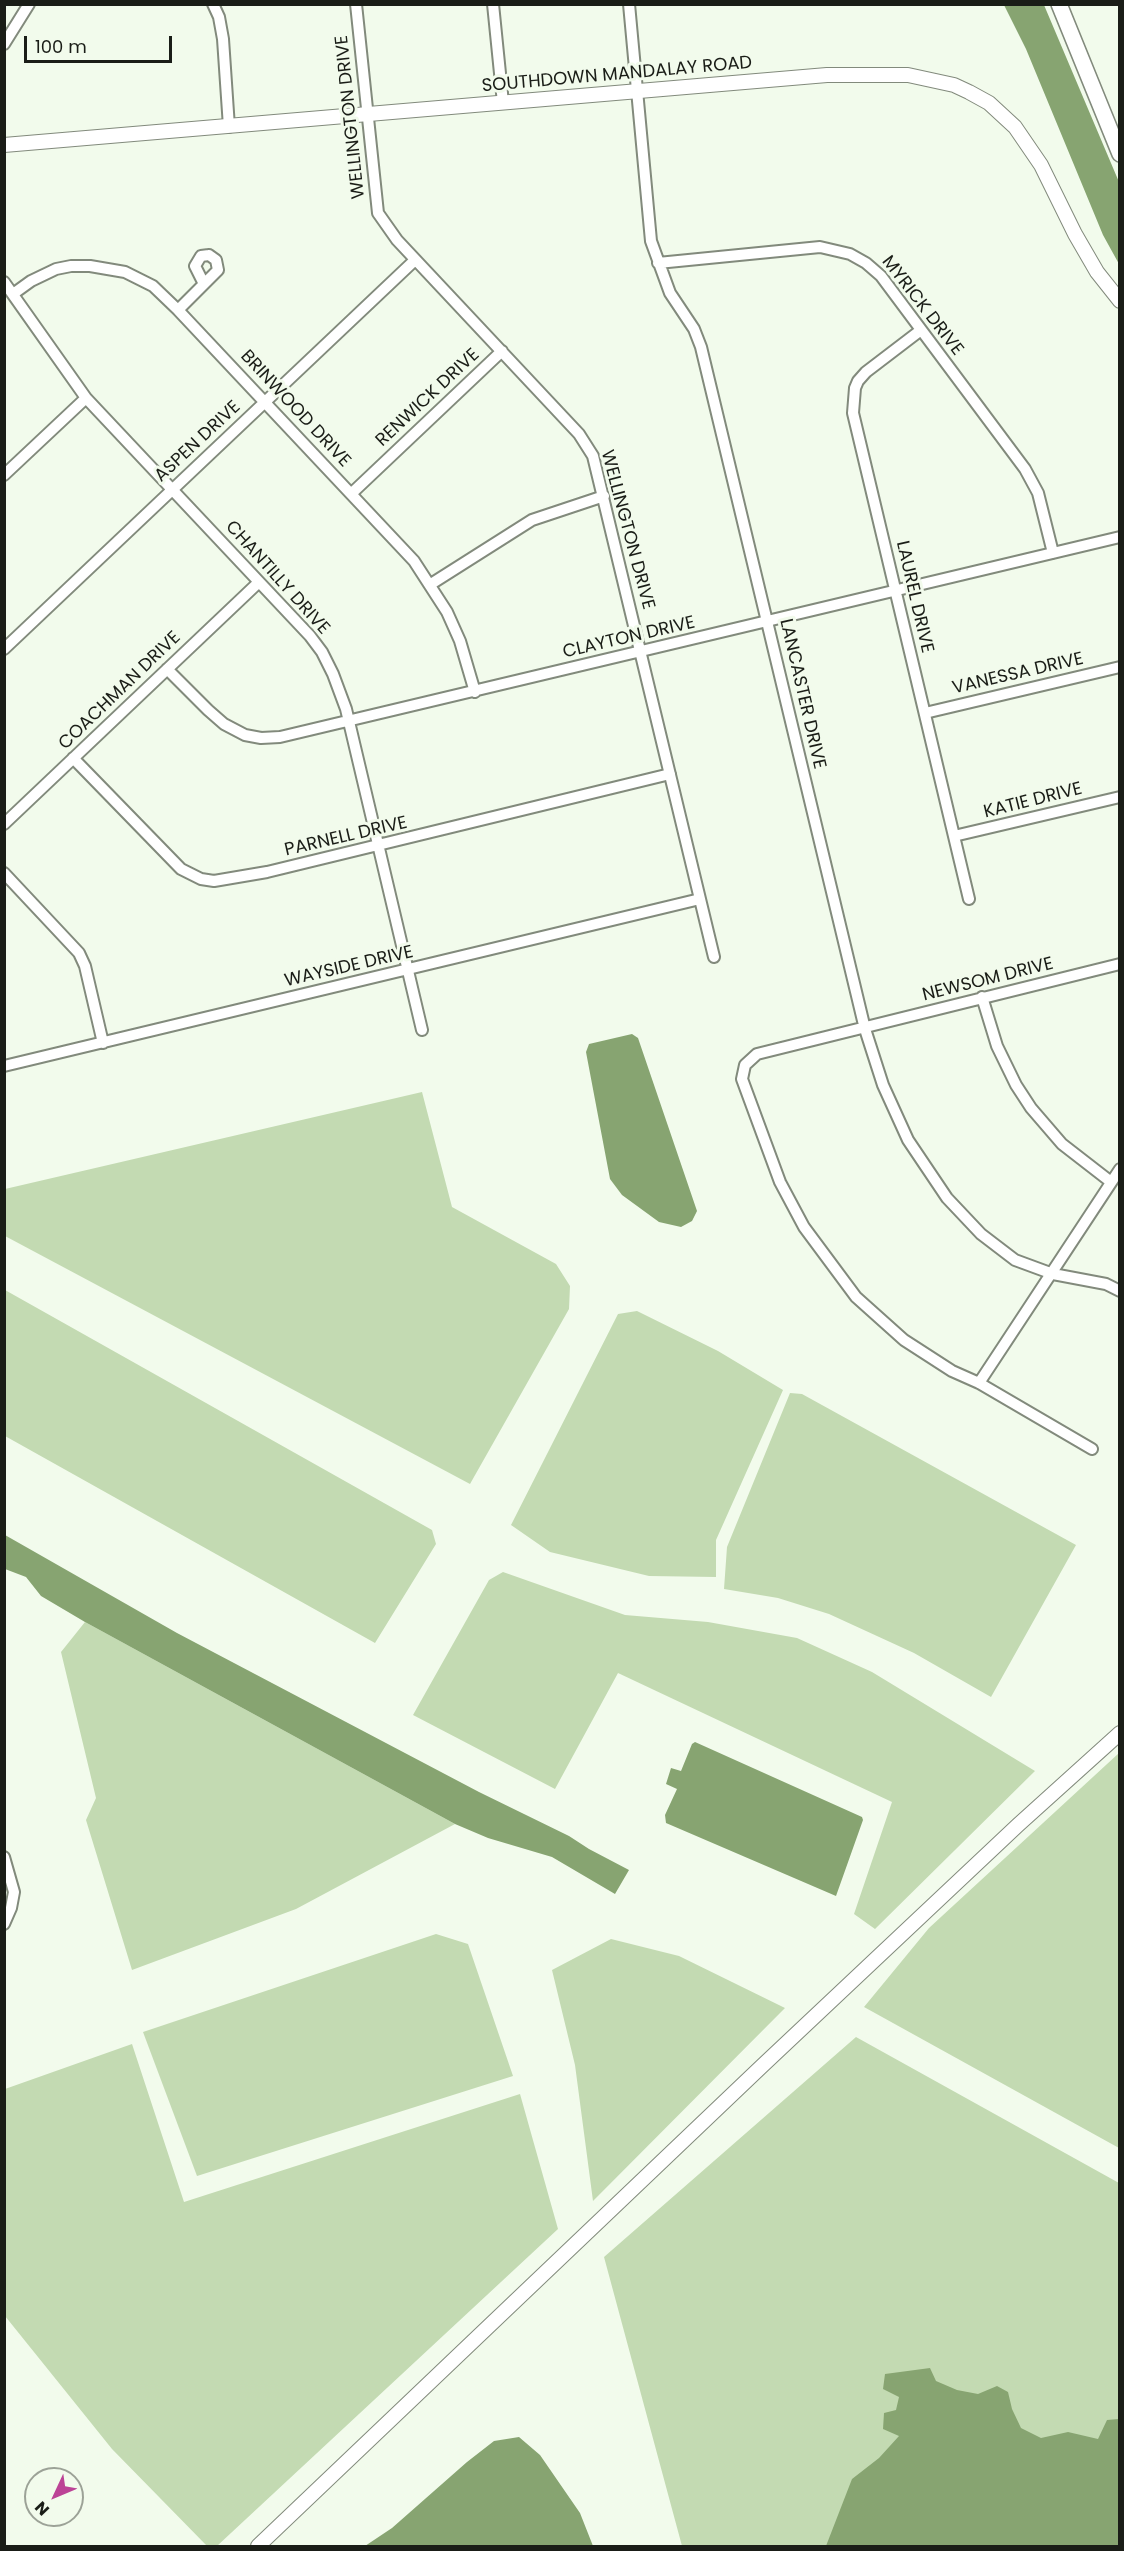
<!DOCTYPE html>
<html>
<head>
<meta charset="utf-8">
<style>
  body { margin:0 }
  #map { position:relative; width:1124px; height:2551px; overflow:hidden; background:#f2fbec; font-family:Poppins,sans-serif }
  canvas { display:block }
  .frame { position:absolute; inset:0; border:6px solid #1a1d17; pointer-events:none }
  .north { position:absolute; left:24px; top:2467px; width:60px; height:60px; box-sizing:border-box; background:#f2fbec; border:2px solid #9ca297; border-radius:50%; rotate:226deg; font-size:16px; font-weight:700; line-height:24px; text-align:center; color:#1a1d17 }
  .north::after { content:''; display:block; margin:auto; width:21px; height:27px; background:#bc4396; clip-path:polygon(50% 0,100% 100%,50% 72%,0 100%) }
  .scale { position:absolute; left:24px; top:36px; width:148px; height:27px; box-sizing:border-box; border:3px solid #1a1d17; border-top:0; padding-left:8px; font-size:18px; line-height:21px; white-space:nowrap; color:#1a1d17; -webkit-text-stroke:4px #f2fbec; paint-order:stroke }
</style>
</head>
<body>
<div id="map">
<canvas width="1124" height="2551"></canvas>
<div class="frame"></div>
<div class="north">N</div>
<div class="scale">100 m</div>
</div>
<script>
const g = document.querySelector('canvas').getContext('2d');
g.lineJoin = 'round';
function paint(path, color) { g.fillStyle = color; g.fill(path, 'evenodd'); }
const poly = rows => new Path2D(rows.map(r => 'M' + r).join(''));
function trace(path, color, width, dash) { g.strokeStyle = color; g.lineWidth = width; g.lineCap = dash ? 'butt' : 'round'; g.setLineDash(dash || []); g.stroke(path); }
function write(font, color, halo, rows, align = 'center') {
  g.font = font + ' Poppins,sans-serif'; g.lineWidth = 6; g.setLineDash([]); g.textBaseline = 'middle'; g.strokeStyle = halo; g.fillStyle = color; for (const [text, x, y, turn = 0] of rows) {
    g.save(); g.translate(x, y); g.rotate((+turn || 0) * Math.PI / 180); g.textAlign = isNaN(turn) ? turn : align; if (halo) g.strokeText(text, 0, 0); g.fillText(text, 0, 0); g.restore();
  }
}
const green = poly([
  [422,1092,452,1207,556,1264,570,1286,569,1309,470,1484,5,1236,5,1189],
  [5,1290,432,1530,436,1544,375,1643,5,1436],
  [637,1311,718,1351,783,1390,716,1540,716,1577,649,1576,550,1552,511,1525,618,1314],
  [790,1393,802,1394,1076,1545,991,1697,914,1653,829,1614,778,1598,724,1589,727,1547],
  [503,1572,625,1615,708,1622,797,1638,872,1672,1035,1771,875,1929,854,1914,892,1802,618,1673,555,1789,413,1715,489,1580],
  [85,1622,455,1824,296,1909,132,1970,86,1820,96,1798,61,1652],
  [1119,1753,1119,2148,864,2007,929,1928],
  [436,1934,468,1944,513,2076,197,2176,143,2032],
  [611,1939,679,1956,785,2008,593,2201,575,2065,552,1970],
  [856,2037,1119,2183,1119,2546,682,2546,604,2257],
  [132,2044,184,2202,520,2094,558,2229,217,2546,207,2546,112,2449,5,2316,5,2089]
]);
const water = poly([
  [1004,5,1044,5,1119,182,1119,264,1103,235,1026,49],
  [632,1034,638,1038,697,1211,692,1221,681,1227,659,1222,622,1195,610,1179,586,1052,589,1044],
  [5,1535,177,1633,479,1792,569,1836,589,1849,629,1870,615,1894,552,1857,488,1838,455,1824,85,1622,41,1596,26,1577,5,1569],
  [695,1742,862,1817,863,1820,836,1896,666,1823,665,1815,677,1789,666,1784,671,1768,681,1771,692,1744],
  [930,2368,936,2381,957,2390,978,2394,997,2386,1008,2392,1012,2409,1021,2428,1041,2438,1068,2432,1098,2439,1107,2420,1119,2419,1119,2546,826,2546,852,2479,879,2458,899,2436,883,2429,884,2413,896,2410,899,2397,883,2389,885,2374],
  [519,2437,540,2455,580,2513,593,2546,365,2546,392,2528,467,2462,494,2441]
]);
const minor = poly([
  [213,4,219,17,223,39,229,127],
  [356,4,378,213,397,240,579,434,593,456,714,957],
  [493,4,503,103],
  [629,4,651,241,670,293,694,329,701,347,865,1029,883,1085,908,1140,947,1198,981,1234,1015,1260,1053,1274,1106,1284,1120,1291],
  [4,44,29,4],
  [209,255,216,260,218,270,204,284,195,266,201,256,209,255],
  [658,263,820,247,850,254,866,263,881,276,1025,469,1038,493,1053,553],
  [4,282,86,398,310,636,322,652,333,674,346,709,422,1030],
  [13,294,31,281,56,269,71,266,90,266,125,272,153,286,178,310,414,561,447,612,460,641,475,692],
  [178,310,204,284],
  [921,330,866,372,858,381,855,388,853,413,969,899],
  [4,475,86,398],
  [352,493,502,351],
  [431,584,532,520,604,496],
  [4,649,415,260],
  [167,669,208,710,224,724,245,735,261,738,280,737,1120,537],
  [925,713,1120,667],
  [73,758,181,869,201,879,214,881,267,872,670,774],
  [4,824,259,582],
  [954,836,1120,797],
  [4,873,79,953,85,966,103,1043],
  [982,997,997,1046,1016,1085,1031,1108,1062,1144,1111,1182],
  [4,1066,700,899],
  [979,1383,1120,1169],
  [1092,1449,979,1383,952,1371,904,1340,856,1297,804,1227,780,1182,742,1079,745,1065,757,1054,1120,964],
  [4,1857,14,1892,11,1908,4,1924]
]);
const tertiary = poly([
  [4,145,827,75,908,75,954,85,969,92,989,103,1015,127,1041,165,1075,234,1097,272,1120,301],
  [258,2546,762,2066,1018,1825,1120,1733]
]);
const secondary = poly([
  [1059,4,1120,154]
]);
const streetNames = [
  ["SOUTHDOWN MANDALAY ROAD",617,75,-5],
  ["WELLINGTON DRIVE",351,117,-96],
  ["MYRICK DRIVE",922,306,52],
  ["RENWICK DRIVE",428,398,-43],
  ["BRINWOOD DRIVE",295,409,47],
  ["ASPEN DRIVE",198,442,-43],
  ["WELLINGTON DRIVE",627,530,75],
  ["CHANTILLY DRIVE",277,578,48],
  ["LAUREL DRIVE",914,597,77],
  ["CLAYTON DRIVE",629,638,-13],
  ["VANESSA DRIVE",1018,674,-13],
  ["COACHMAN DRIVE",120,691,-44],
  ["LANCASTER DRIVE",802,694,77],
  ["KATIE DRIVE",1033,801,-14],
  ["PARNELL DRIVE",346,837,-13],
  ["WAYSIDE DRIVE",349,967,-13],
  ["NEWSOM DRIVE",988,980,-14]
];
paint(green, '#c3dab2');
paint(water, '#87a471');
trace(minor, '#828a7c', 14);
trace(tertiary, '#828a7c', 16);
trace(secondary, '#828a7c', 18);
trace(minor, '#fff', 10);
trace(tertiary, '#fff', 14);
trace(secondary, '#fff', 15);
write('18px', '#1a1d17', '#f2fbec', streetNames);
</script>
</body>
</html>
